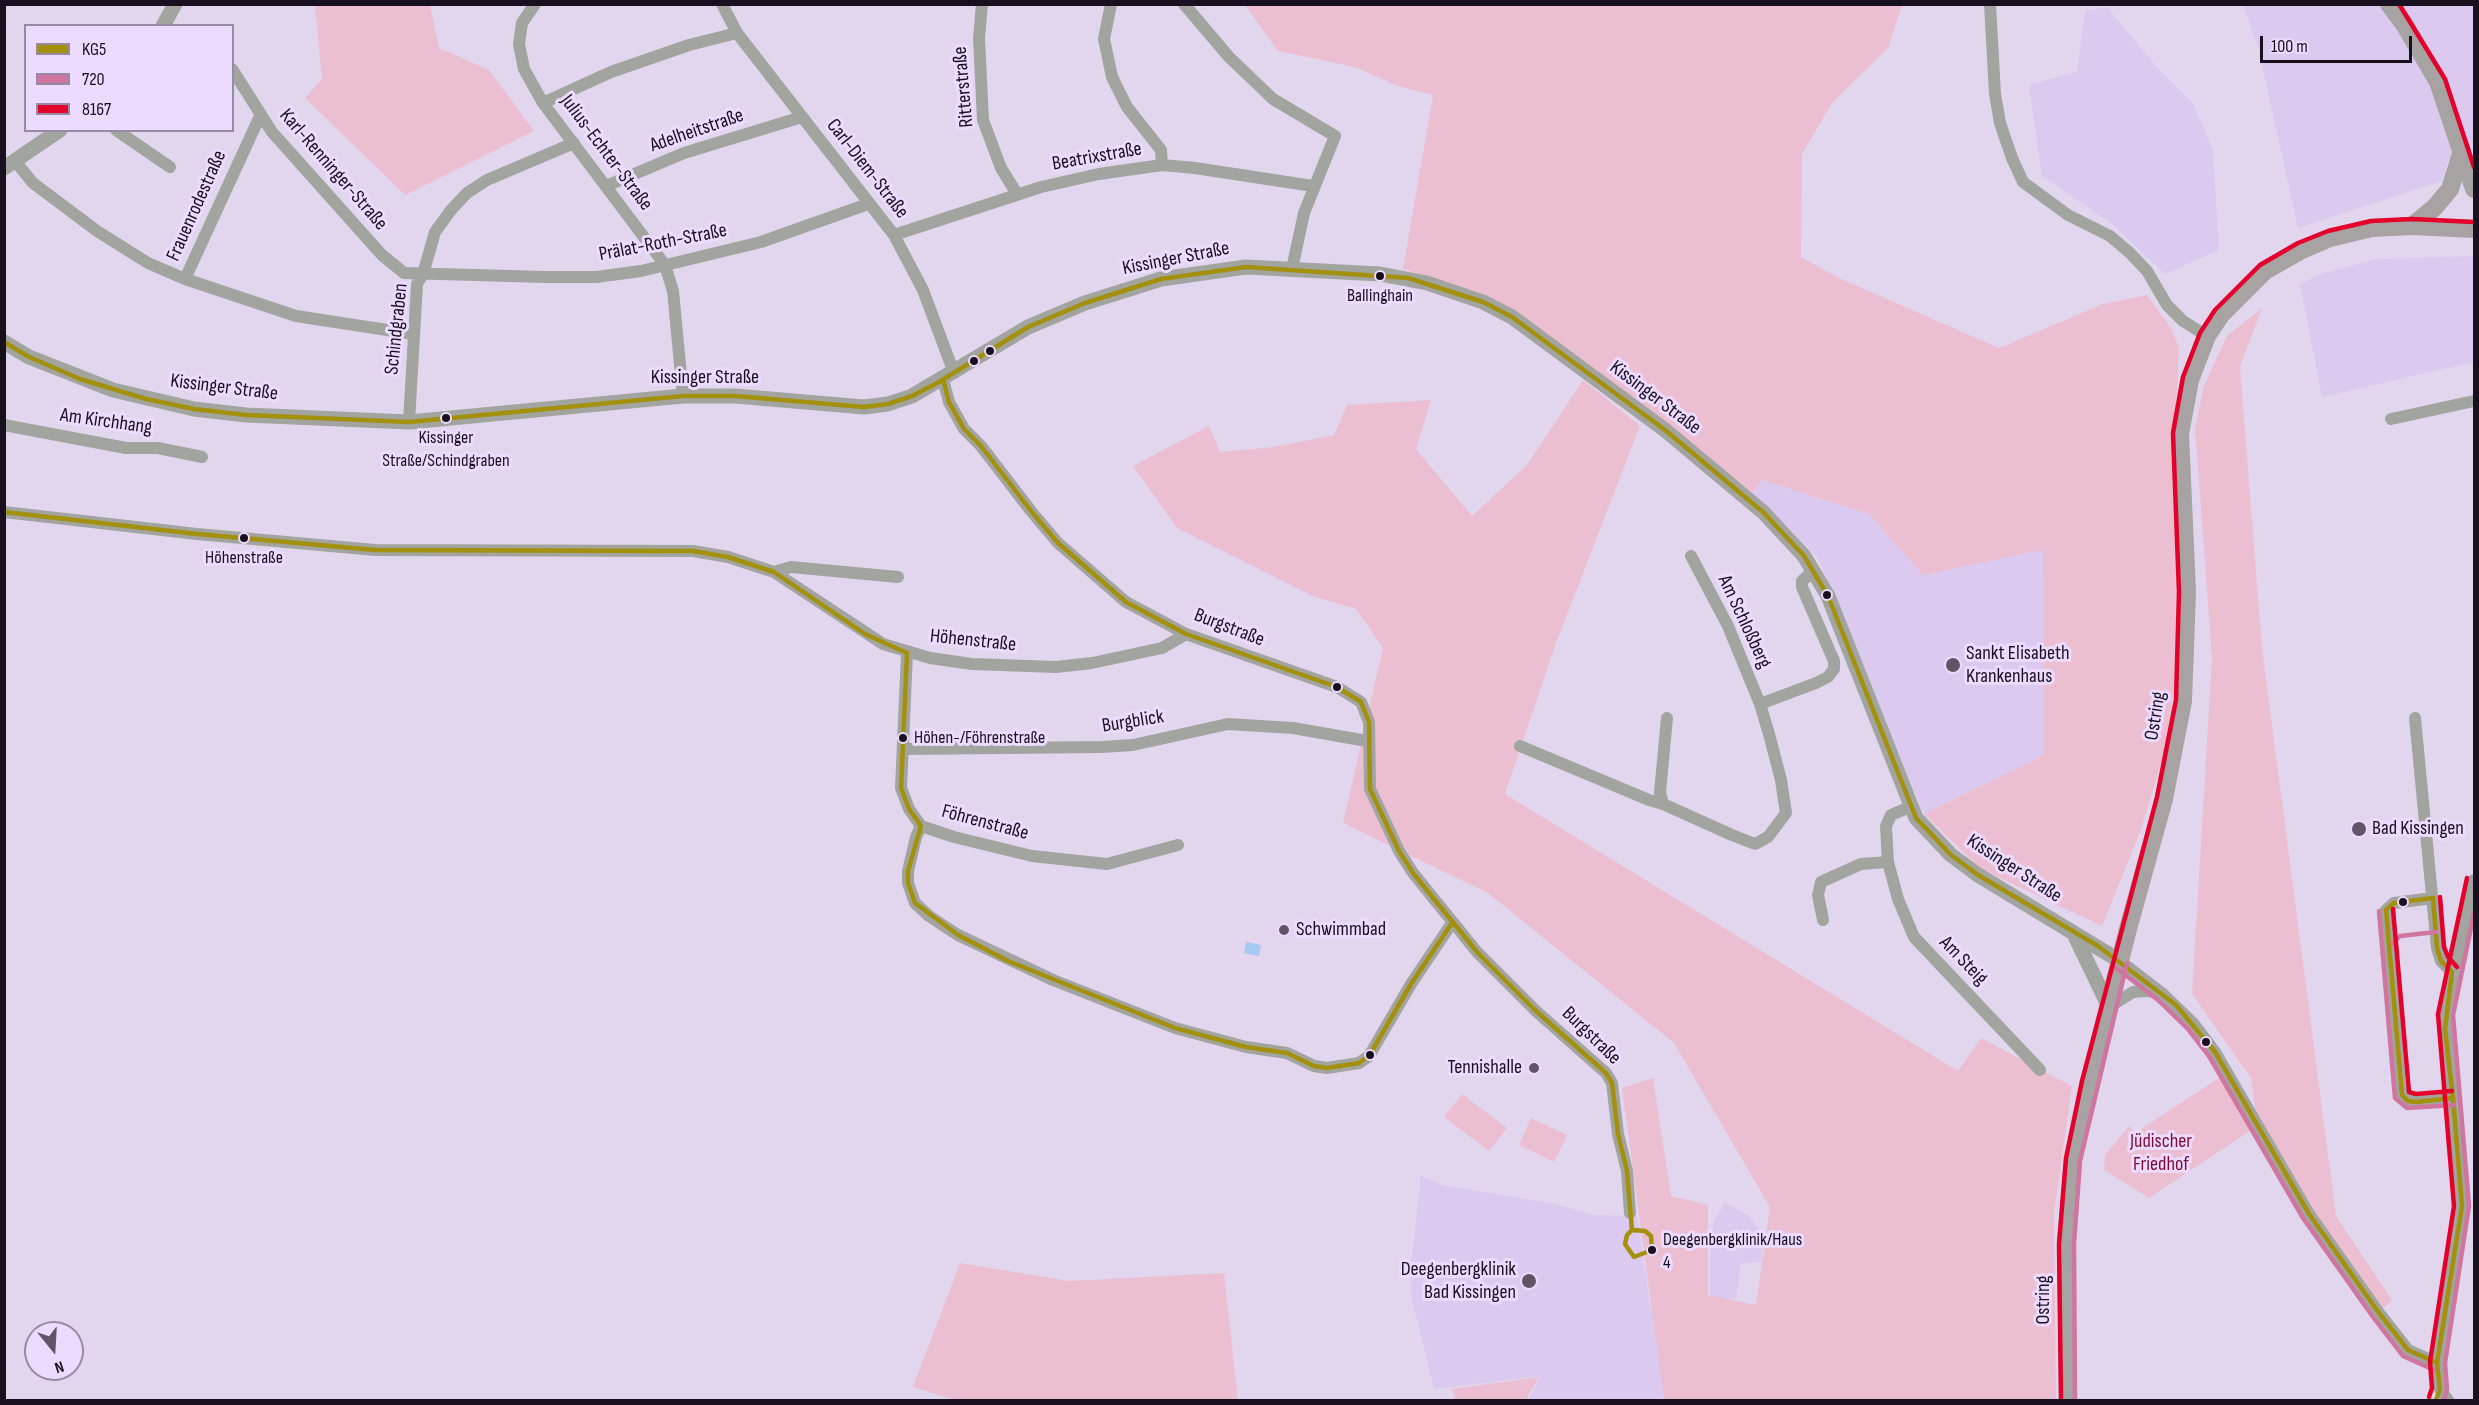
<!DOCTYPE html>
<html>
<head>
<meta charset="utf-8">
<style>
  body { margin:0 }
  #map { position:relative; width:2479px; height:1405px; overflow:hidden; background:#e2d6ee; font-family:"Sofia Sans Condensed",sans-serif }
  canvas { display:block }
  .frame { position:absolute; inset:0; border:6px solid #18101f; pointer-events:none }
  .legend { position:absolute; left:24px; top:24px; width:210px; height:108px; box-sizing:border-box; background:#ecdbff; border:2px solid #978aa5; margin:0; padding:8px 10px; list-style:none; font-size:18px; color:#18101f }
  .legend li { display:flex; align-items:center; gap:12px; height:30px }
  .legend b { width:30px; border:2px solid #978aa5 }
  .north { position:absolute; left:24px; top:1321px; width:60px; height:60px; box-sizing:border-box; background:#ecdbff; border:2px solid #978aa5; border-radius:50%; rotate:162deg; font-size:16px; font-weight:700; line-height:24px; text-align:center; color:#18101f }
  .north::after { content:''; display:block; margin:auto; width:21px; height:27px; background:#5f5567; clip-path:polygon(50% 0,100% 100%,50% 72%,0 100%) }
  .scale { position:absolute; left:2260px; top:36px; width:152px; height:27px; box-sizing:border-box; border:3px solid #18101f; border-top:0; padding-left:8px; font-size:18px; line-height:21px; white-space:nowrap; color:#18101f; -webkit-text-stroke:4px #ecdbff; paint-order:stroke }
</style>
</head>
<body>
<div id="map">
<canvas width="2479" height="1405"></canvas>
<div class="frame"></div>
<ul class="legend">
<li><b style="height:8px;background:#a3900c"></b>KG5</li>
<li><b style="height:8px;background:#d0759f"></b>720</li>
<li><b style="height:8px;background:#e4002b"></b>8167</li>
</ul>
<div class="north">N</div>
<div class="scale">100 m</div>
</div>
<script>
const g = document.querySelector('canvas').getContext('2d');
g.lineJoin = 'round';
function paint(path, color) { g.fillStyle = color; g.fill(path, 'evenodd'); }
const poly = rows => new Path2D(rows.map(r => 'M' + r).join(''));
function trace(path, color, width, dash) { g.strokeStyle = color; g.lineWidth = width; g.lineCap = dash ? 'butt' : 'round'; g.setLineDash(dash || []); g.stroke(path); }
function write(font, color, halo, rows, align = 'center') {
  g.font = font + ' "Sofia Sans Condensed",sans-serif'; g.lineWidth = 6; g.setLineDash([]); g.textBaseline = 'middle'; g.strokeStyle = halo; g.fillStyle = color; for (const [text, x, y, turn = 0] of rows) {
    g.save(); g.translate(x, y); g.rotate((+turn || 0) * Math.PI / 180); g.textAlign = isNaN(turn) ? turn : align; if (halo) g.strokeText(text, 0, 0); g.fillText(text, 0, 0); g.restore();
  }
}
const built = poly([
  [2243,5,2474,5,2474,152,2471,143,2448,162,2442,181,2298,228,2258,47],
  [2107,7,2156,66,2193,103,2213,151,2219,250,2165,274,2112,224,2042,176,2029,85,2077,72,2085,11],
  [2474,256,2474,362,2322,397,2300,285,2317,275,2376,259],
  [1762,480,1869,514,1923,575,2043,550,2044,755,1924,814,1817,557,1752,493],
  [1421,1176,1442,1185,1550,1203,1595,1215,1637,1216,1650,1305,1655,1312,1710,1297,1710,1257,1713,1223,1725,1203,1748,1215,1762,1234,1762,1262,1741,1263,1736,1298,1719,1305,1663,1400,1528,1400,1541,1376,1434,1389,1411,1295,1411,1265]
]);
const green = poly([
  [315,5,430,5,439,48,489,70,534,131,405,195,305,98,322,79],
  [1245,5,1902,5,1888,48,1832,103,1802,154,1801,257,1839,278,1999,348,2103,304,2147,295,2171,328,2179,348,2173,476,2179,605,2174,685,2166,746,2141,830,2102,926,1981,869,1924,814,2044,755,2043,550,1923,575,1869,514,1762,480,1752,493,1640,404,1461,287,1403,269,1433,95,1398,86,1355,67,1278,51],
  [2262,308,2240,367,2262,648,2336,1216,2392,1300,2381,1310,2311,1210,2256,1115,2251,1078,2192,994,2212,658,2195,428,2204,386,2227,336],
  [1583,380,1640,426,1556,643,1505,794,1958,1071,1981,1038,2072,1086,2054,1213,2056,1400,1664,1400,1622,1088,1653,1078,1671,1196,1708,1205,1708,1295,1756,1305,1770,1207,1674,1043,1488,893,1343,823,1383,648,1356,609,1312,596,1177,528,1133,466,1209,426,1220,452,1274,447,1334,435,1347,405,1431,400,1416,449,1472,516,1527,465],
  [2219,1078,2253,1129,2149,1198,2104,1170,2105,1155,2129,1126,2135,1133],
  [1462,1094,1507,1128,1489,1151,1444,1117],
  [1531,1118,1567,1135,1554,1162,1519,1145],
  [960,1263,1069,1281,1224,1273,1238,1400,954,1400,913,1387],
  [1539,1377,1526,1400,1455,1400,1452,1389]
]);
const water = poly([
  [1246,942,1261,945,1259,956,1244,953]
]);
const minor = poly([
  [535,4,522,23,519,44,524,69,543,103,665,265,673,291,683,396],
  [722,4,737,33,894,235,923,290,954,373],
  [982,4,979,38,983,120,1001,168,1017,194],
  [1111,4,1104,39,1112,77,1127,107,1161,150,1162,165],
  [1184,4,1229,57,1273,99,1335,136,1304,213,1292,269],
  [1990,4,1995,94,2000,123,2012,158,2023,182,2068,215,2110,236,2130,253,2147,271,2167,305,2183,321,2207,336],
  [232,69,272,132,382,255,404,273,545,277,596,277,641,271,761,242,868,204],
  [543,103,611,72,689,45,737,33],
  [116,130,170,167],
  [15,161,33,183,97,231,148,263,185,279,296,316,413,334],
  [606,186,684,153,802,117],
  [894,235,1041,187,1099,174,1162,165,1195,168,1313,186],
  [185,279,260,116],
  [943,379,949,402,964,429,981,446,1031,511,1058,543,1126,602,1186,634,1337,687,1361,702,1369,722,1370,789,1399,851,1413,873,1477,952,1536,1011,1606,1073,1612,1083,1618,1134,1627,1171,1630,1213],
  [2391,419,2474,401],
  [409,422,417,284,423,274,435,232,451,210,467,193,487,180,574,143],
  [4,425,126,448,158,448,202,457],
  [4,512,197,534,375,550,693,551,728,557,774,572,883,644,930,658,972,664,1056,667,1092,663,1162,648,1186,634],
  [774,572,791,567,898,577],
  [907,653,901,788,909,809,921,826,954,837,1032,856,1107,864,1178,845],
  [1760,704,1816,683,1828,677,1834,669,1834,661,1802,587,1802,581,1814,570],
  [2415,718,2437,948,2441,961,2452,972],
  [1520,746,1649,800,1663,804,1732,835,1755,844,1768,837,1786,813,1781,780,1769,734,1760,704,1728,626,1691,556],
  [903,749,1102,747,1133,745,1228,724,1293,728,1367,741],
  [1663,804,1660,792,1667,718],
  [1910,807,1891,815,1886,826,1888,862,1898,899,1914,937,2040,1070],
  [921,826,916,837,908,871,908,883,915,903,929,916,958,935,1053,980,1175,1028,1246,1047,1287,1053,1314,1066,1327,1068,1359,1063,1369,1056,1411,984,1452,923],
  [2433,898,2394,903,2386,910,2400,1086,2402,1095,2408,1101,2453,1098],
  [1823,920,1818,895,1821,882,1861,864,1888,862],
  [2120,961,2163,994,2194,1024,2215,1052,2309,1214,2379,1313,2408,1350,2437,1363],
  [2109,1007,2133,992,2147,991,2162,993],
  [2448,1400,2440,1389,2437,1363,2462,1206,2445,1015,2474,880]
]);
const tertiary = poly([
  [163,26,175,4],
  [4,168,60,130],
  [4,342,29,357,113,390,194,409,246,415,409,422,683,396,735,396,864,407,888,404,912,396,1028,327,1085,303,1161,279,1246,267,1380,274,1427,283,1483,302,1512,317,1665,430,1763,512,1804,556,1828,596,1916,818,1951,855,1978,875,2120,961],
  [2073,932,2109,1007]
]);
const primary = poly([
  [2389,4,2404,24,2438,82,2474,189],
  [2412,226,2435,207,2450,189,2462,151],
  [2068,1400,2066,1244,2073,1160,2089,1083,2128,929,2164,799,2183,701,2187,592,2180,434,2190,380,2207,336,2221,315,2265,271,2302,250,2330,238,2372,228,2412,226,2474,229]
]);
const bus1 = poly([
  [4,342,29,357,80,379,146,399,194,409,246,415,409,422,683,396,735,396,864,407,888,404,912,396,939,382,1028,327,1085,303,1161,279,1246,267,1408,278,1483,302,1512,317,1665,430,1763,512,1804,556,1828,596,1916,818,1951,855,1978,875,2098,946,2176,1005,2215,1052,2309,1214,2379,1313,2408,1350,2437,1363],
  [943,379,949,402,964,429,981,446,1031,511,1058,543,1126,602,1186,634,1337,687,1361,702,1369,722,1370,789,1399,851,1413,873,1477,952,1536,1011,1606,1073,1612,1083,1618,1134,1627,1171,1632,1230],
  [4,512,197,534,375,550,693,551,728,557,774,572,865,634,907,653,901,788,909,809,921,826,908,871,908,883,915,903,958,935,1008,961,1175,1028,1246,1047,1287,1053,1314,1066,1327,1068,1359,1063,1369,1056,1411,984,1452,923],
  [2433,898,2437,948,2441,961,2452,972,2445,1029,2453,1098,2416,1102,2408,1101,2402,1095,2386,910,2394,903,2433,898],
  [1632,1230,1645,1231,1651,1236,1652,1250,1634,1257,1625,1244,1627,1235,1632,1230],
  [2436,1400,2440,1389,2437,1363,2462,1206,2453,1098]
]);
const bus2 = poly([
  [2379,911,2395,1098,2407,1108,2454,1105],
  [2393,943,2400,936,2436,932],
  [2115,967,2158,1000,2188,1029,2209,1056,2303,1218,2373,1317,2403,1356,2434,1370],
  [2075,1400,2074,1244,2080,1161,2127,963],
  [2444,1400,2447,1389,2445,1363,2469,1206,2453,1015,2474,913]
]);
const bus3 = poly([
  [2399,4,2445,79,2474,167],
  [2440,897,2444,947,2448,957,2457,967],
  [2393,909,2409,1092,2416,1094,2452,1091],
  [2429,1397,2432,1388,2430,1362,2454,1206,2438,1014,2467,878],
  [2061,1400,2059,1244,2066,1158,2082,1081,2157,797,2176,700,2179,592,2173,433,2183,377,2200,333,2215,310,2260,265,2298,243,2328,231,2371,221,2412,219,2474,222]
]);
const markers = [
  [1380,276,5,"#18101f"],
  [990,351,5,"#18101f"],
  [974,361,5,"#18101f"],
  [446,418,5,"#18101f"],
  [244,538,5,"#18101f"],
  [1827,595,5,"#18101f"],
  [1953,665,8,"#5f5567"],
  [1337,687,5,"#18101f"],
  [903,738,5,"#18101f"],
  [2359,829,8,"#5f5567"],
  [2403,902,5,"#18101f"],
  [1284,930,6,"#5f5567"],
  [2206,1042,5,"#18101f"],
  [1370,1055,5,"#18101f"],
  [1534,1068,6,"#5f5567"],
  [1652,1250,5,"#18101f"],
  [1529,1281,8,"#5f5567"]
];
const busNames = [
  ["Ballinghain",1380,296],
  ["Kissinger",446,438],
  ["Straße/Schindgraben",446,461],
  ["Höhenstraße",244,558],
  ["Höhen-/Föhrenstraße",914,738,"left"],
  ["Deegenbergklinik/Haus",1663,1240,"left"],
  ["4",1663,1263,"left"]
];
const streetNames = [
  ["Ritterstraße",964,87,-95],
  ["Adelheitstraße",697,131,-19],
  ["Julius-Echter-Straße",606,153,53],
  ["Beatrixstraße",1097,157,-10],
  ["Carl-Diem-Straße",867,169,52],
  ["Karl-Renninger-Straße",333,170,49],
  ["Frauenrodestraße",197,206,-66],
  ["Prälat-Roth-Straße",663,243,-11],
  ["Kissinger Straße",1176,259,-11],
  ["Schindgraben",397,329,-84],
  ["Kissinger Straße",705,378],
  ["Kissinger Straße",224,388,7],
  ["Kissinger Straße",1655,398,37],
  ["Am Kirchhang",106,422,8],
  ["Am Schloßberg",1744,622,65],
  ["Burgstraße",1229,628,21],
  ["Höhenstraße",973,641,6],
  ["Ostring",2156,716,-81],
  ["Burgblick",1133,722,-9],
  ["Föhrenstraße",985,823,15],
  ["Kissinger Straße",2014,869,33],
  ["Am Steig",1963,961,46],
  ["Burgstraße",1591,1036,44],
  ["Ostring",2044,1300,-90]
];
const poiNames = [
  ["Sankt Elisabeth",1966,654],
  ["Krankenhaus",1966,677],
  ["Bad Kissingen",2372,829],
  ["Schwimmbad",1296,930],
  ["Tennishalle",1522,1068,"right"],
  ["Deegenbergklinik",1516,1270,"right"],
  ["Bad Kissingen",1516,1293,"right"]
];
const parkNames = [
  ["Jüdischer",2161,1142],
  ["Friedhof",2161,1165]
];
paint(built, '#dcc9ef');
paint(green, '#ebbfd1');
paint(water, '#a6c8f3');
trace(minor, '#a2a49f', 12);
trace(tertiary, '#a2a49f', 15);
trace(primary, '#a6a3a2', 18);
trace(bus1, '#a3900c', 4.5);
trace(bus2, '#d0759f', 4.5);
trace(bus3, '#e4002b', 4.5);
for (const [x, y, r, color] of markers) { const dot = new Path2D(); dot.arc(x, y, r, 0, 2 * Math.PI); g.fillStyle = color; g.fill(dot); trace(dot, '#ecdbff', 2); }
write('18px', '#18101f', '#ecdbff', busNames);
write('20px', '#18101f', '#ecdbff', streetNames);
write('20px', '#18101f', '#ecdbff', poiNames, 'left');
write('20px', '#7d0935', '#ecdbff', parkNames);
</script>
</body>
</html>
